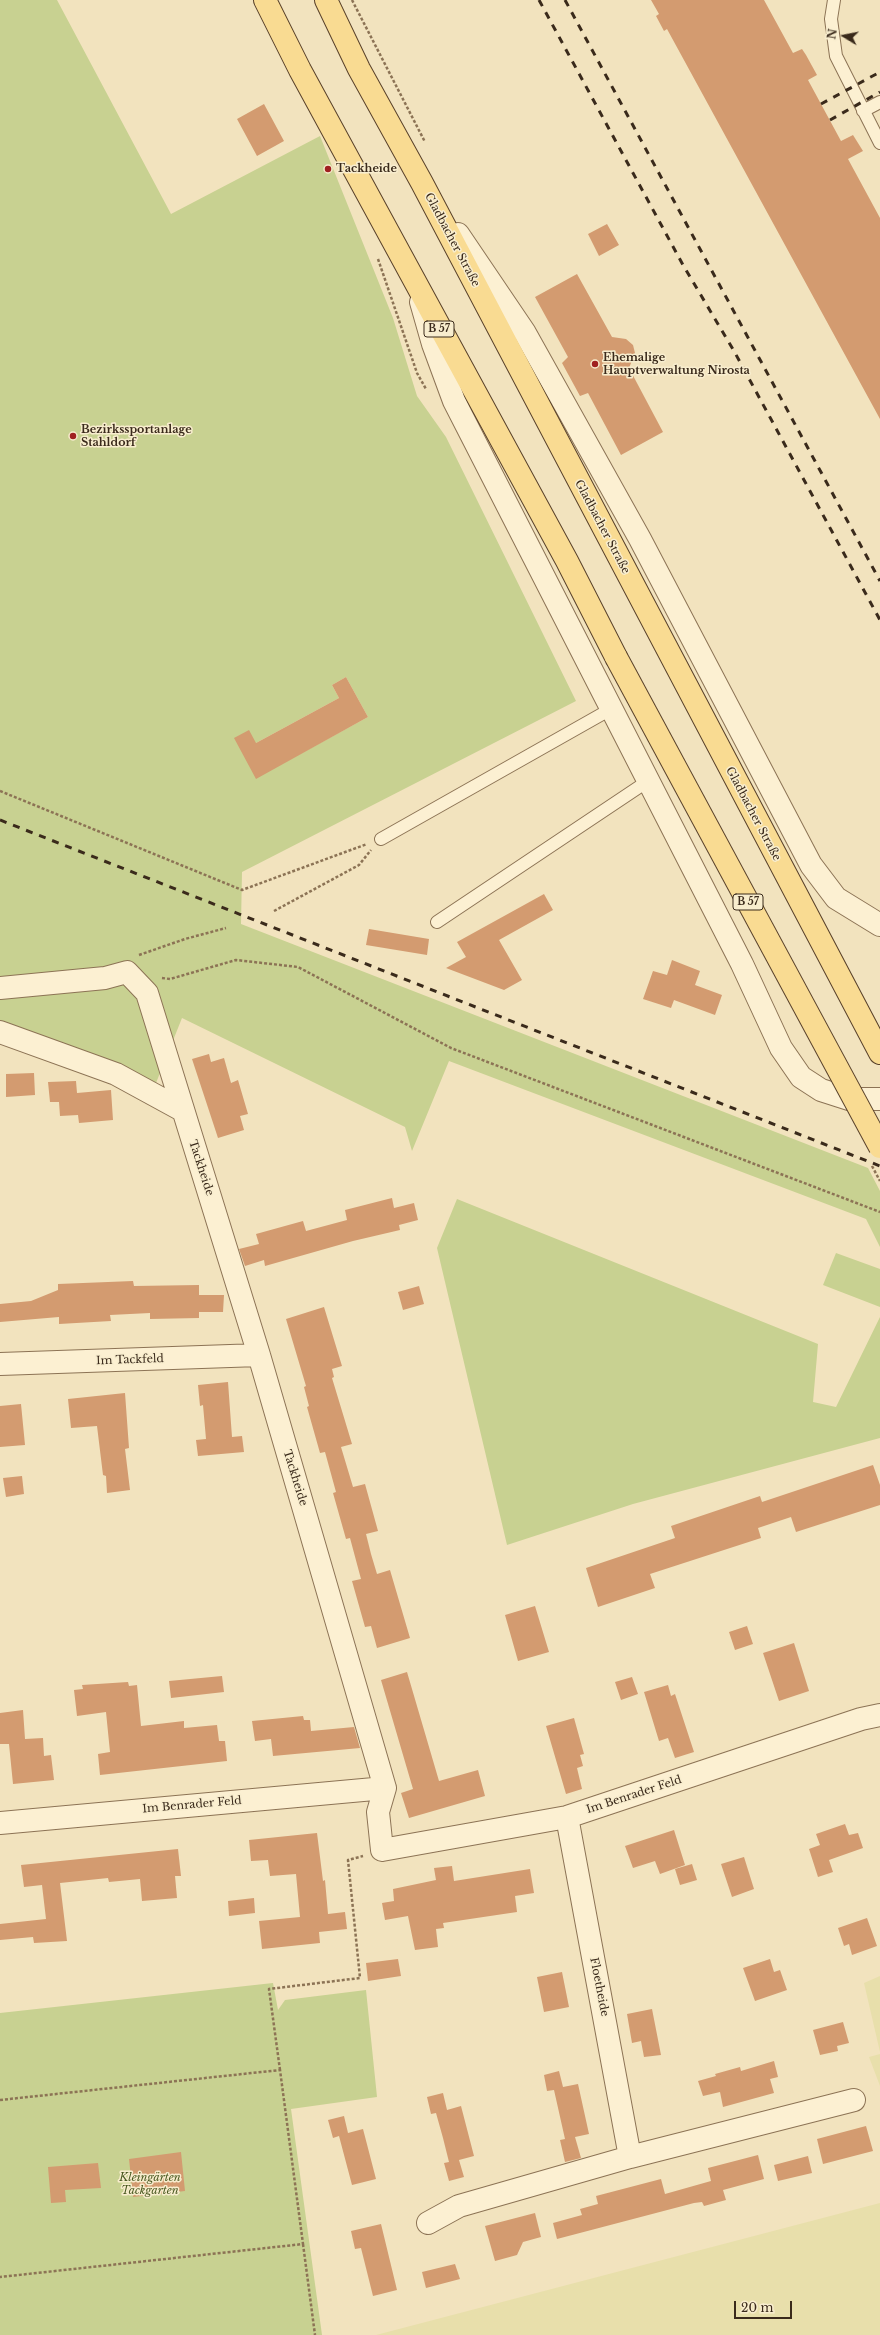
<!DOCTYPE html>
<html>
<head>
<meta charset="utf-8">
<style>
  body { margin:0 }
  #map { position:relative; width:880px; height:2335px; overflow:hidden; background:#f2e3be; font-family:"Libre Baskerville",serif }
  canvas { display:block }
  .north { position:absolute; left:824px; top:16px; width:40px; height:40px; -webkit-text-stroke:3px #f8edce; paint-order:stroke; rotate:280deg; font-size:11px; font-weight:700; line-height:16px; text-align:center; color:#3a2a1b }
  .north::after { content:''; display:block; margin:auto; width:14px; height:18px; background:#3a2a1b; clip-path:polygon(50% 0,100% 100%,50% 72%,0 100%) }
  .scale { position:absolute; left:734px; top:2301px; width:58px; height:18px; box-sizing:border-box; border:2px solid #3a2a1b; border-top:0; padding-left:5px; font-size:12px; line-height:14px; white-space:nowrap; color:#3a2a1b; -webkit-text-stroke:3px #f8edce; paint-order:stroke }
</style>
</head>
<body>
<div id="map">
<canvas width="880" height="2335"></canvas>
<div class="north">N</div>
<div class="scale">20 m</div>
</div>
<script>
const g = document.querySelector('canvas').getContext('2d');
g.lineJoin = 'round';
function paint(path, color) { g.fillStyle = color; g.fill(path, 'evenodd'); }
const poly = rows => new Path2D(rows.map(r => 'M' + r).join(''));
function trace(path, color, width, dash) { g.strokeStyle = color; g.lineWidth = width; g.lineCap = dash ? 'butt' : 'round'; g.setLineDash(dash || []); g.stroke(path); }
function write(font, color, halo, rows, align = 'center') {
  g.font = font + ' "Libre Baskerville",serif'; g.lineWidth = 3; g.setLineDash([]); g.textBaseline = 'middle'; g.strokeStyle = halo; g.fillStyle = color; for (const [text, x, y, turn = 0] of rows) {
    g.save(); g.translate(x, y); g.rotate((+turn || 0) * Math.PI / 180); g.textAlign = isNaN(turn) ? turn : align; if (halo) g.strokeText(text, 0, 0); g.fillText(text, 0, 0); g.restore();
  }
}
const farmland = poly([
  [880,1976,880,2052,864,1983],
  [880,2054,880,2086,869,2057],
  [880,2203,880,2335,376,2335]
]);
const green = poly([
  [0,0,57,0,171,214,320,136,393,318,417,396,446,437,576,701,242,872,241,924,868,1168,880,1191,880,1247,866,1219,449,1061,412,1151,405,1127,182,1018,152,1093,0,1030],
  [346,677,368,717,256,778,256,743,339,698,332,685],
  [457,1199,818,1344,813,1402,836,1407,880,1317,880,1438,633,1504,507,1545,437,1248],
  [836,1253,880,1269,880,1307,823,1285],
  [273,1983,278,2010,285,2000,366,1990,377,2097,291,2109,322,2335,0,2335,0,2013]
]);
const building = poly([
  [651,0,764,0,793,53,802,49,806,55,817,75,808,80,841,141,853,135,863,151,848,159,880,218,880,419,667,29,664,31,656,16,659,14],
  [264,104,284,141,257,156,237,119],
  [607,224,619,245,599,256,588,234],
  [577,274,612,337,626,339,633,345,635,353,629,368,663,432,621,455,588,393,580,396,562,363,568,357,535,297],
  [346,677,368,717,256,779,234,738,249,730,256,743,339,698,332,685],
  [544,894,553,910,499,940,522,980,504,990,446,968,466,957,457,942],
  [369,929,429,939,427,955,366,945],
  [672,960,700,971,695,985,722,995,715,1015,674,1000,671,1008,643,999,653,971,667,975],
  [209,1054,211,1062,224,1058,231,1083,238,1080,248,1114,240,1116,244,1130,218,1138,192,1059],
  [34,1073,35,1095,6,1097,6,1074],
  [76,1081,77,1093,111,1090,113,1120,79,1123,78,1115,60,1116,59,1102,50,1102,48,1082],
  [392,1198,394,1208,414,1203,418,1220,399,1225,400,1230,353,1241,265,1266,264,1260,245,1266,239,1249,259,1244,256,1234,303,1221,306,1231,347,1220,345,1210],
  [133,1281,134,1286,199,1285,199,1295,224,1295,223,1312,199,1312,199,1318,150,1319,150,1313,110,1315,111,1321,59,1324,59,1317,0,1322,0,1304,31,1301,58,1290,58,1284],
  [419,1286,424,1304,403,1310,398,1292],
  [324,1307,342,1366,332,1369,334,1377,332,1378,352,1444,341,1447,353,1487,365,1484,378,1531,366,1534,371,1554,377,1574,390,1570,410,1638,377,1648,371,1626,365,1627,352,1581,361,1579,350,1538,346,1539,333,1493,336,1492,325,1452,320,1453,307,1407,309,1406,304,1387,306,1386,286,1319],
  [228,1382,232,1437,242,1436,244,1452,198,1456,196,1440,206,1439,203,1405,200,1406,198,1385],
  [125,1393,129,1448,125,1449,130,1490,107,1493,106,1476,103,1475,97,1426,71,1428,68,1399],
  [21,1404,25,1445,0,1447,0,1406],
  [873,1465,880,1485,880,1505,796,1532,791,1517,758,1528,761,1538,650,1574,655,1588,598,1607,586,1568,675,1538,671,1526,760,1496,762,1502],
  [22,1476,24,1494,6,1497,3,1478],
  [535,1606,549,1652,518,1661,505,1615],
  [747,1626,753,1644,735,1650,729,1632],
  [794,1643,809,1691,779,1701,763,1653],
  [407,1672,439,1781,478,1770,485,1796,409,1818,401,1793,413,1789,381,1680],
  [222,1676,224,1692,171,1698,169,1681],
  [632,1677,638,1694,621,1700,615,1682],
  [128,1682,129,1686,137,1685,141,1726,184,1721,184,1728,217,1725,219,1741,225,1741,227,1761,100,1775,98,1754,110,1752,106,1712,77,1716,74,1690,83,1689,82,1685],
  [668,1685,671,1696,675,1694,694,1752,675,1758,668,1738,659,1741,644,1692],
  [23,1710,25,1739,43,1738,44,1756,51,1755,54,1780,13,1784,9,1744,0,1744,0,1713],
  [303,1716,304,1720,310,1720,311,1731,354,1727,360,1748,273,1756,271,1739,255,1741,252,1721],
  [574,1718,584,1754,580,1755,583,1766,577,1768,582,1789,566,1794,546,1726],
  [845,1824,849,1835,858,1833,863,1848,829,1860,833,1872,818,1877,809,1849,820,1845,816,1834],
  [674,1830,685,1865,660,1874,655,1861,633,1868,625,1846],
  [317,1833,323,1881,325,1880,328,1914,345,1912,347,1929,319,1932,320,1943,262,1949,259,1921,300,1917,296,1874,270,1876,268,1860,251,1861,249,1840],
  [178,1849,181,1876,175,1876,177,1898,142,1901,140,1879,109,1882,108,1878,60,1883,67,1941,34,1943,33,1937,0,1940,0,1924,46,1919,42,1885,24,1887,21,1865],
  [744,1857,754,1889,732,1897,721,1864],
  [692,1864,697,1880,680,1885,675,1869],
  [452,1866,454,1881,530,1869,534,1893,515,1896,517,1912,443,1923,444,1928,436,1929,438,1947,415,1950,408,1916,385,1920,382,1903,394,1901,393,1889,436,1880,434,1868],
  [254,1898,255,1913,229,1916,228,1901],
  [867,1918,877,1946,852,1955,849,1944,844,1946,838,1928],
  [398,1959,401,1976,368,1981,366,1963],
  [770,1959,774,1972,780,1970,787,1990,755,2001,743,1968],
  [562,1972,569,2007,544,2012,537,1977],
  [652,2009,661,2055,644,2057,641,2041,632,2043,627,2014],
  [843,2022,849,2043,837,2046,838,2051,820,2055,813,2030],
  [774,2061,778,2077,770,2079,774,2093,723,2107,720,2092,703,2096,698,2081,716,2076,715,2074,740,2067,741,2071],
  [559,2071,563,2087,578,2084,589,2134,575,2137,581,2158,565,2162,560,2140,565,2139,554,2090,547,2091,544,2075],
  [443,2093,447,2110,461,2106,474,2156,459,2160,464,2177,449,2181,444,2163,449,2162,443,2138,436,2113,431,2114,427,2097],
  [344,2116,348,2133,363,2129,376,2179,352,2185,339,2136,333,2138,328,2120],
  [866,2126,873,2151,823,2164,817,2139],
  [181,2152,185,2191,133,2197,129,2159],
  [758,2155,764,2179,723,2190,726,2200,704,2206,702,2202,694,2203,557,2239,553,2223,582,2215,580,2209,598,2204,596,2196,661,2179,665,2194,711,2181,708,2168],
  [808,2156,812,2173,778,2181,774,2165],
  [98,2163,101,2188,65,2190,66,2202,51,2203,48,2167],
  [535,2213,541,2237,523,2242,517,2255,495,2261,485,2226],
  [381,2224,397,2290,373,2296,361,2248,355,2249,351,2231],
  [455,2264,460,2279,426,2288,422,2272]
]);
const path = poly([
  [352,0,425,142],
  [378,259,417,373,426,389],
  [0,791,242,890,367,844],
  [274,911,359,865,371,850],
  [139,955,185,939,226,928],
  [162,978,170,979,236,960,298,967,451,1048,880,1212],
  [280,2070,269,1989,360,1978,348,1860,363,1856],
  [0,2100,280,2070,303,2244,0,2277],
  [303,2244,315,2335]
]);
const lane = poly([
  [834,0,831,19,836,56,880,143],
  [863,111,880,102],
  [381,839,611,709],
  [437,922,648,781]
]);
const street = poly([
  [458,234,525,333,640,539,811,865,836,898,880,925],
  [421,302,433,344,454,401,742,964,781,1048,801,1077,821,1090,849,1099,880,1099],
  [0,988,105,978,127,972,147,993,259,1355,385,1788,378,1812,382,1850,567,1817,861,1719,880,1715],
  [0,1032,116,1074,182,1110],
  [0,1364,259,1355],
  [567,1817,630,2157],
  [0,1823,385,1788],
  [428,2223,459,2206,630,2157,854,2100]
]);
const primary = poly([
  [265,0,300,70,567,561,616,657],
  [326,0,359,69,422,183,880,1053]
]);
const rail = poly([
  [539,0,683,265,734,351,880,620],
  [565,0,880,581],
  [821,104,880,72],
  [830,120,880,92],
  [0,820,880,1166]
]);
const pathBridge = poly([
  [872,1166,880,1181]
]);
const primaryBridge = poly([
  [616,657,880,1147]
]);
const markers = [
  [328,169,4,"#a02120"],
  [595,364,4,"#a02120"],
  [73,436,4,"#a02120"]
];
const shields = [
  [439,329,30],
  [748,902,30]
];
const shieldNames = [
  ["B 57",439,329],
  ["B 57",748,902]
];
const poiNames = [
  ["Tackheide",336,169],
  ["Ehemalige",603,358],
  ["Hauptverwaltung Nirosta",603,371],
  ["Bezirkssportanlage",81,430],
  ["Stahldorf",81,443]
];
const streetNames = [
  ["Gladbacher Straße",452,240,62],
  ["Gladbacher Straße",602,527,62],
  ["Gladbacher Straße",753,814,62],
  ["Tackheide",201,1168,72],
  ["Im Tackfeld",130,1360,-2],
  ["Tackheide",295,1478,73],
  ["Im Benrader Feld",634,1795,-18],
  ["Im Benrader Feld",192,1805,-5],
  ["Floetheide",599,1987,79]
];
const parkNames = [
  ["Kleingärten",150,2178],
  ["Tackgarten",150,2191]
];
paint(farmland, '#e8dfab');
paint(green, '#c8d191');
paint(building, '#d39b70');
trace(lane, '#8c7355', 14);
trace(street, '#8c7355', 24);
trace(primary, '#59412a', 24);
trace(path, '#8c7355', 2.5, [3, 2]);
trace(lane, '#fcf0d2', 12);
trace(street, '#fcf0d2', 22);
trace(primary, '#f9db92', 22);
trace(rail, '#3a2a1b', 3, [7, 7]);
trace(primaryBridge, '#59412a', 24, []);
trace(pathBridge, '#8c7355', 2.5, [3, 2]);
trace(primaryBridge, '#f9db92', 22);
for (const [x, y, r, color] of markers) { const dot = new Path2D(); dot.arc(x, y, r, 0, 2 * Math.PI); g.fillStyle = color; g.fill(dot); trace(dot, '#f8edce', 1.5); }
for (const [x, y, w] of shields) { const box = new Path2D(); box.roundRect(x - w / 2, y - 8, w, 16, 3); g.fillStyle = '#f8edce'; g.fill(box); trace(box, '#3a2a1b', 1); }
write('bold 10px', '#3a2a1b', null, shieldNames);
write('bold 11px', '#3a2a1b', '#f8edce', poiNames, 'left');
write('11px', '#3a2a1b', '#f8edce', streetNames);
write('italic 11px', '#495820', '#f8edce', parkNames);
</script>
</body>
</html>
